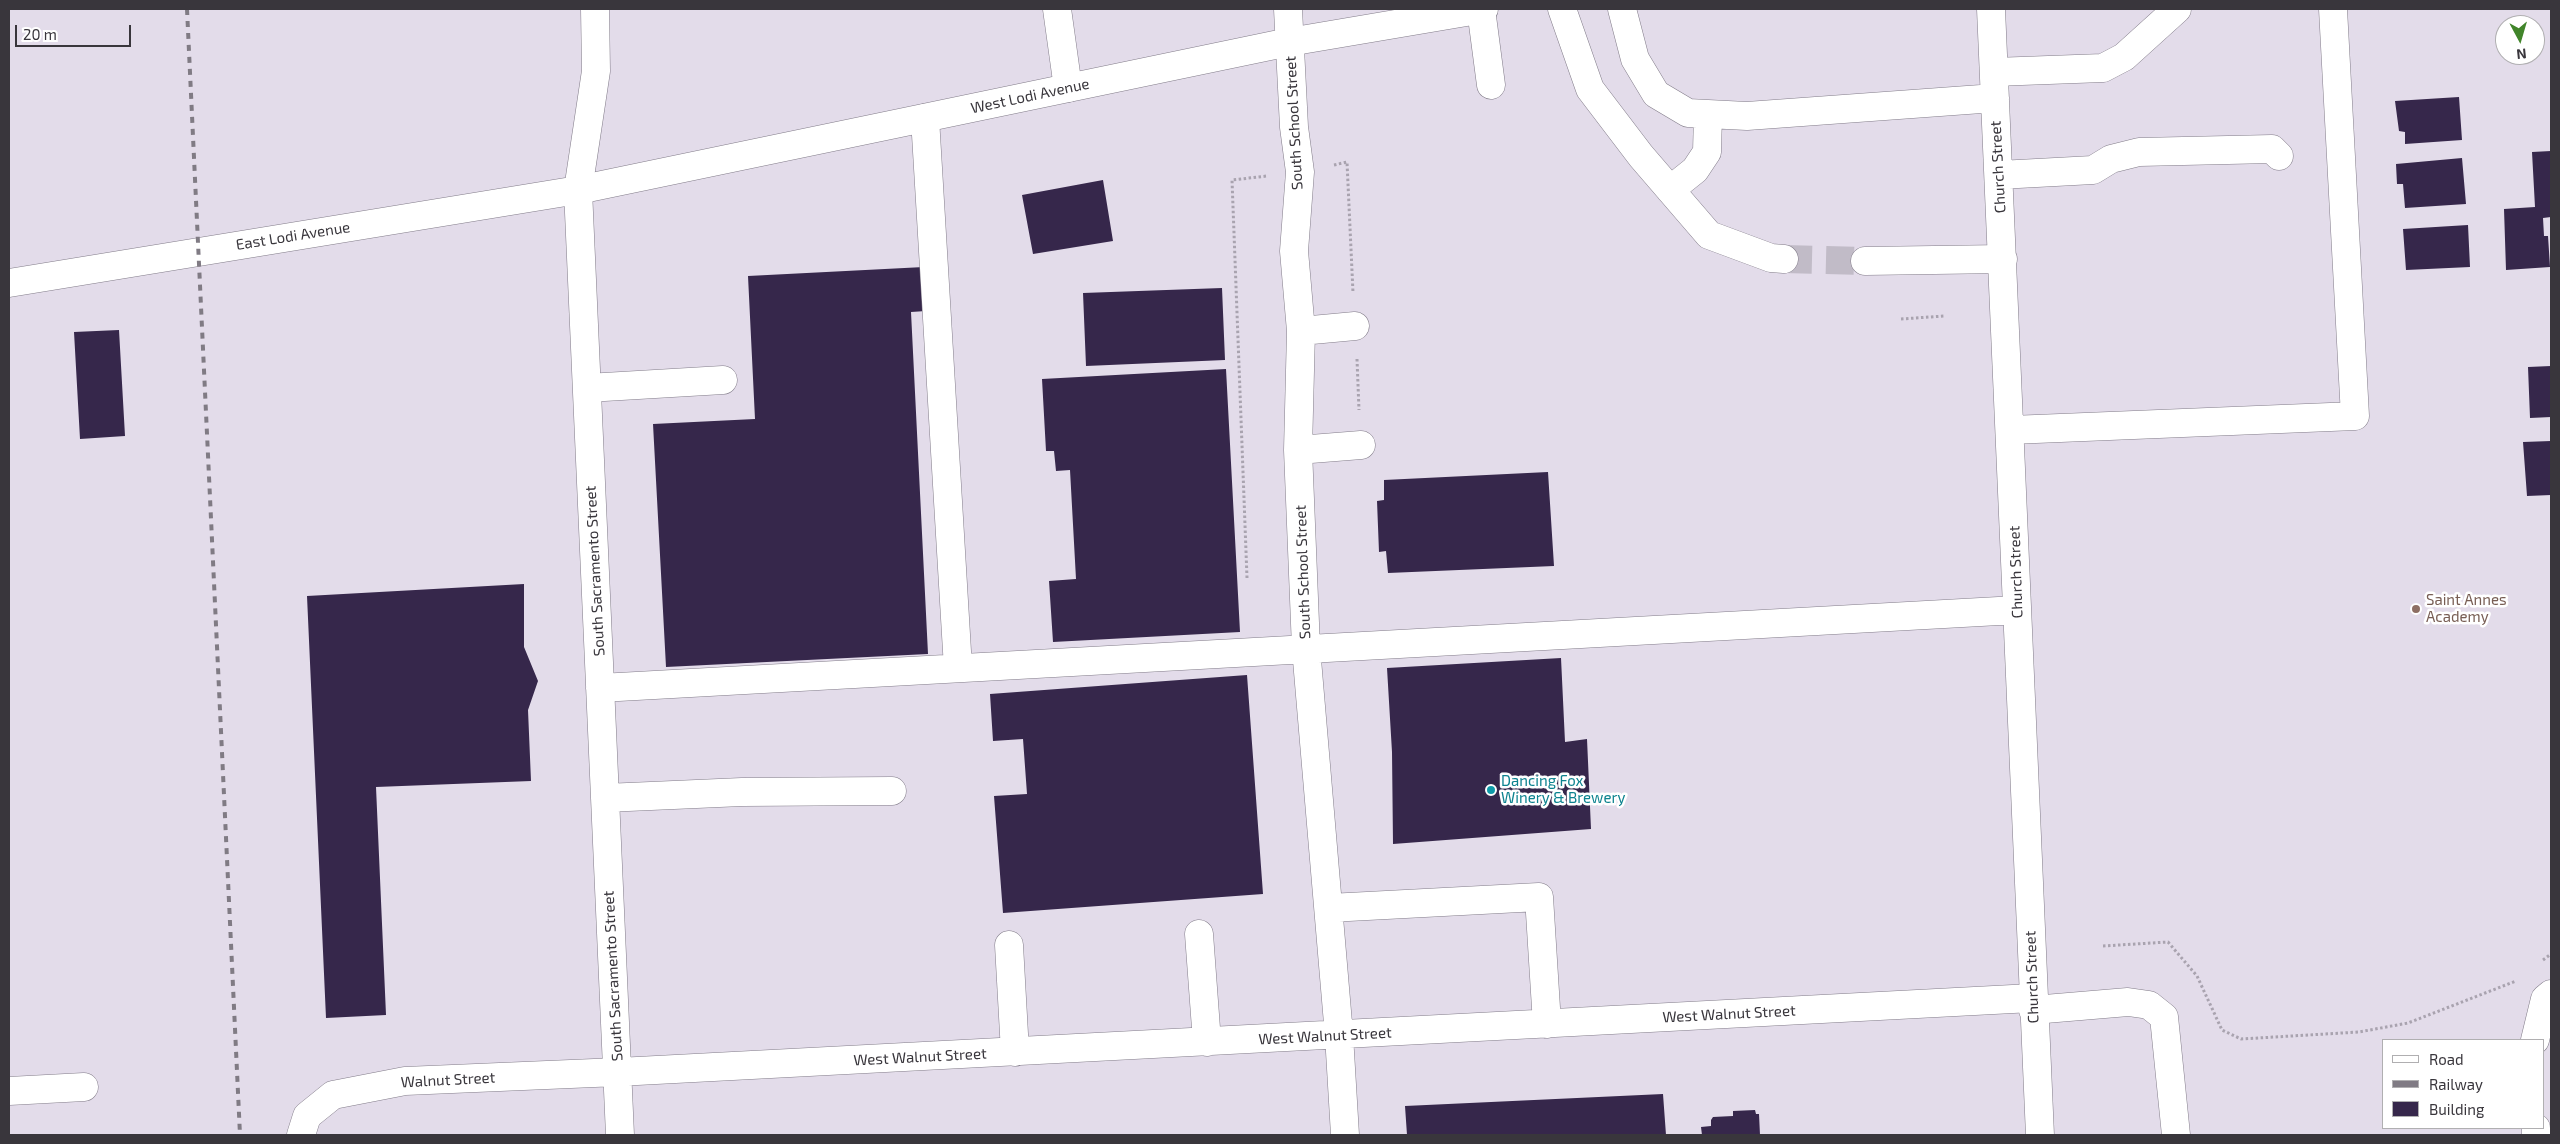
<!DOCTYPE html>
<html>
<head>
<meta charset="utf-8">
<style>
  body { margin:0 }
  #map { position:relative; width:2560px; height:1144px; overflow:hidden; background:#e3dcea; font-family:"Exo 2",sans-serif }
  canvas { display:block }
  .frame { position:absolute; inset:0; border:10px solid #39363c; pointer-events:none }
  .legend { position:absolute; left:2382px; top:1039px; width:162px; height:90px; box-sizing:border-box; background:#fff; border:1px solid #b0afb1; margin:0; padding:6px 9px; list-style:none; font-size:15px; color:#39363c }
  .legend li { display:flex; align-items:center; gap:10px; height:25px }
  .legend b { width:25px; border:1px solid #b0afb1 }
  .north { position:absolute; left:2495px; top:15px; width:50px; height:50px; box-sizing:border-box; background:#fff; border:1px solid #b0afb1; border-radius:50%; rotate:174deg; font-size:14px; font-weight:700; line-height:20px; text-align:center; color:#39363c }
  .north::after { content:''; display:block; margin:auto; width:18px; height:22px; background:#41852a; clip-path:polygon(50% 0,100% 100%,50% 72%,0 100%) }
  .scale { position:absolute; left:15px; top:25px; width:116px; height:22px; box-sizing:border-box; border:2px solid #39363c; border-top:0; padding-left:6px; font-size:15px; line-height:18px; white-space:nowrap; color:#39363c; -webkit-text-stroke:4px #fff; paint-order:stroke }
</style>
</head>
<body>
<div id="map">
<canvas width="2560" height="1144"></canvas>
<div class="frame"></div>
<ul class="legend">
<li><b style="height:6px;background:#fff"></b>Road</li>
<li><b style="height:6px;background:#807b84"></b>Railway</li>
<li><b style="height:14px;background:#36274b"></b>Building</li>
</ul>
<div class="north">N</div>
<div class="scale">20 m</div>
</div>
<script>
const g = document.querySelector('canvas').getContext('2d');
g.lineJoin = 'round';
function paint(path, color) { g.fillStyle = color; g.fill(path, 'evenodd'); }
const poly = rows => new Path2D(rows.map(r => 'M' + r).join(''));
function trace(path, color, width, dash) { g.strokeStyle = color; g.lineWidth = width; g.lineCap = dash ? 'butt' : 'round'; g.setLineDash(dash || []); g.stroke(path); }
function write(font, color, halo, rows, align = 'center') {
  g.font = font + ' "Exo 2",sans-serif'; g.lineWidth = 5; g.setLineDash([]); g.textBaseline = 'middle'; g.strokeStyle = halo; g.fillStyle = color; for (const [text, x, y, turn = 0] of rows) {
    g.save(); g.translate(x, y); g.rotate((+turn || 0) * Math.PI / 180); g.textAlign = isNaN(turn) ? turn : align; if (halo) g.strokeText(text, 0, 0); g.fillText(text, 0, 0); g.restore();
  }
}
const building = poly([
  [2459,97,2462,140,2405,144,2405,132,2399,131,2395,101],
  [2551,151,2551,217,2543,218,2544,236,2548,236,2550,267,2506,270,2504,209,2535,207,2532,152],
  [2462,158,2466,204,2405,208,2403,184,2397,184,2396,164],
  [1103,180,1113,241,1033,254,1022,195],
  [2468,225,2470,267,2406,270,2403,229],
  [924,267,926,311,911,312,928,654,666,667,653,424,755,419,748,276],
  [1222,288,1225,360,1086,366,1083,293],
  [119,330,125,436,80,439,74,332],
  [2551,366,2551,417,2530,418,2528,367],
  [1226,369,1240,632,1053,642,1049,581,1076,579,1070,470,1056,471,1054,451,1046,451,1042,379],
  [2551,441,2551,495,2527,496,2523,442],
  [1548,472,1554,566,1388,573,1386,551,1379,552,1377,501,1384,500,1384,480],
  [524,584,524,647,538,681,528,710,531,781,376,787,386,1015,326,1018,307,596],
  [1561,658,1565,742,1587,739,1591,829,1393,844,1392,752,1387,668],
  [1247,675,1263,894,1003,913,994,796,1027,794,1023,739,993,741,990,694],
  [1663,1094,1666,1135,1407,1135,1405,1106],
  [1755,1110,1756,1114,1759,1114,1760,1135,1702,1135,1701,1127,1711,1126,1711,1120,1713,1117,1733,1116,1733,1111]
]);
const minorTunnel = poly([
  [1784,259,1865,261]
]);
const path = poly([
  [1334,165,1347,162,1353,293],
  [1901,319,1944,316],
  [1357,359,1359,410],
  [1247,578,1232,180,1267,176],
  [2103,946,2168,942,2197,976,2222,1030,2241,1039,2359,1032,2408,1023,2516,981],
  [2543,960,2551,954]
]);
const minor = poly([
  [595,9,596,71,578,190,620,1135],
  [1057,9,1068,88],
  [1288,9,1294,127,1300,172,1294,251,1301,331,1298,450,1306,648,1339,1035,1345,1135],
  [1481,9,1491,85],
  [1562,9,1590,89,1641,156,1709,235,1771,258,1784,259],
  [1622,9,1635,59,1656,94,1688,113,1747,116,1995,98],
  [1991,9,2040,1135],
  [1994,72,2103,68,2124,57,2177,9],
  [925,118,958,668],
  [1999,175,2093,170,2111,159,2139,152,2272,149,2279,156],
  [1670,190,1695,170,1707,152,1708,115],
  [1865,261,2003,259],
  [1301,331,1355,326],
  [587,388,723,380],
  [2011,430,2355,416,2333,9],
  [1298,450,1361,445],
  [600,688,2017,610],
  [605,798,742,792,892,791],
  [1329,908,1539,897,1547,1024],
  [1199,934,1207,1042],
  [1009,945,1015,1052],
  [2033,1010,2128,1002,2149,1005,2164,1017,2176,1135],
  [2535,1040,2545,999,2551,994],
  [9,1091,84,1087],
  [2536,1128,2536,1135],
  [301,1135,307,1116,333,1095,405,1081,618,1072,2032,998]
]);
const major = poly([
  [9,283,578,190,1289,42,1484,9]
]);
const rail = poly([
  [187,9,240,1135]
]);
const markers = [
  [2416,609,5,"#8d6e63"],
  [1491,790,5,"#0f9aa8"]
];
const streetNames = [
  ["West Lodi Avenue",1030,96,-12],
  ["South School Street",1294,123,-93],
  ["Church Street",1998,167,-93],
  ["East Lodi Avenue",293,236,-9],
  ["South Sacramento Street",595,571,-93],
  ["South School Street",1303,572,-92],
  ["Church Street",2016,572,-92],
  ["South Sacramento Street",613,976,-93],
  ["Church Street",2032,977,-92],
  ["West Walnut Street",1729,1014,-3],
  ["West Walnut Street",1325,1036,-3],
  ["West Walnut Street",920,1057,-3],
  ["Walnut Street",448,1080,-3]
];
const educationNames = [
  ["Saint Annes",2426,600],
  ["Academy",2426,617]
];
const cultureNames = [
  ["Dancing Fox",1501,781],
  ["Winery & Brewery",1501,798]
];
paint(building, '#36274b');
trace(minorTunnel, '#c1bbc7', 28, [28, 14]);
trace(minor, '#827c89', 29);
trace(major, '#827c89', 29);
trace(path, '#a9a3af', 3, [2.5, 2.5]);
trace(minor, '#fff', 28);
trace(major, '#fff', 28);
trace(rail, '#807b84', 4, [6, 6]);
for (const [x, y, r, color] of markers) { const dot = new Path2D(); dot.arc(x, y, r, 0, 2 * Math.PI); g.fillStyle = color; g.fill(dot); trace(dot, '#fff', 2); }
write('15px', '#39363c', '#fff', streetNames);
write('15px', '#785e54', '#fff', educationNames, 'left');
write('15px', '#0d838f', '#fff', cultureNames, 'left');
</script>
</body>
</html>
